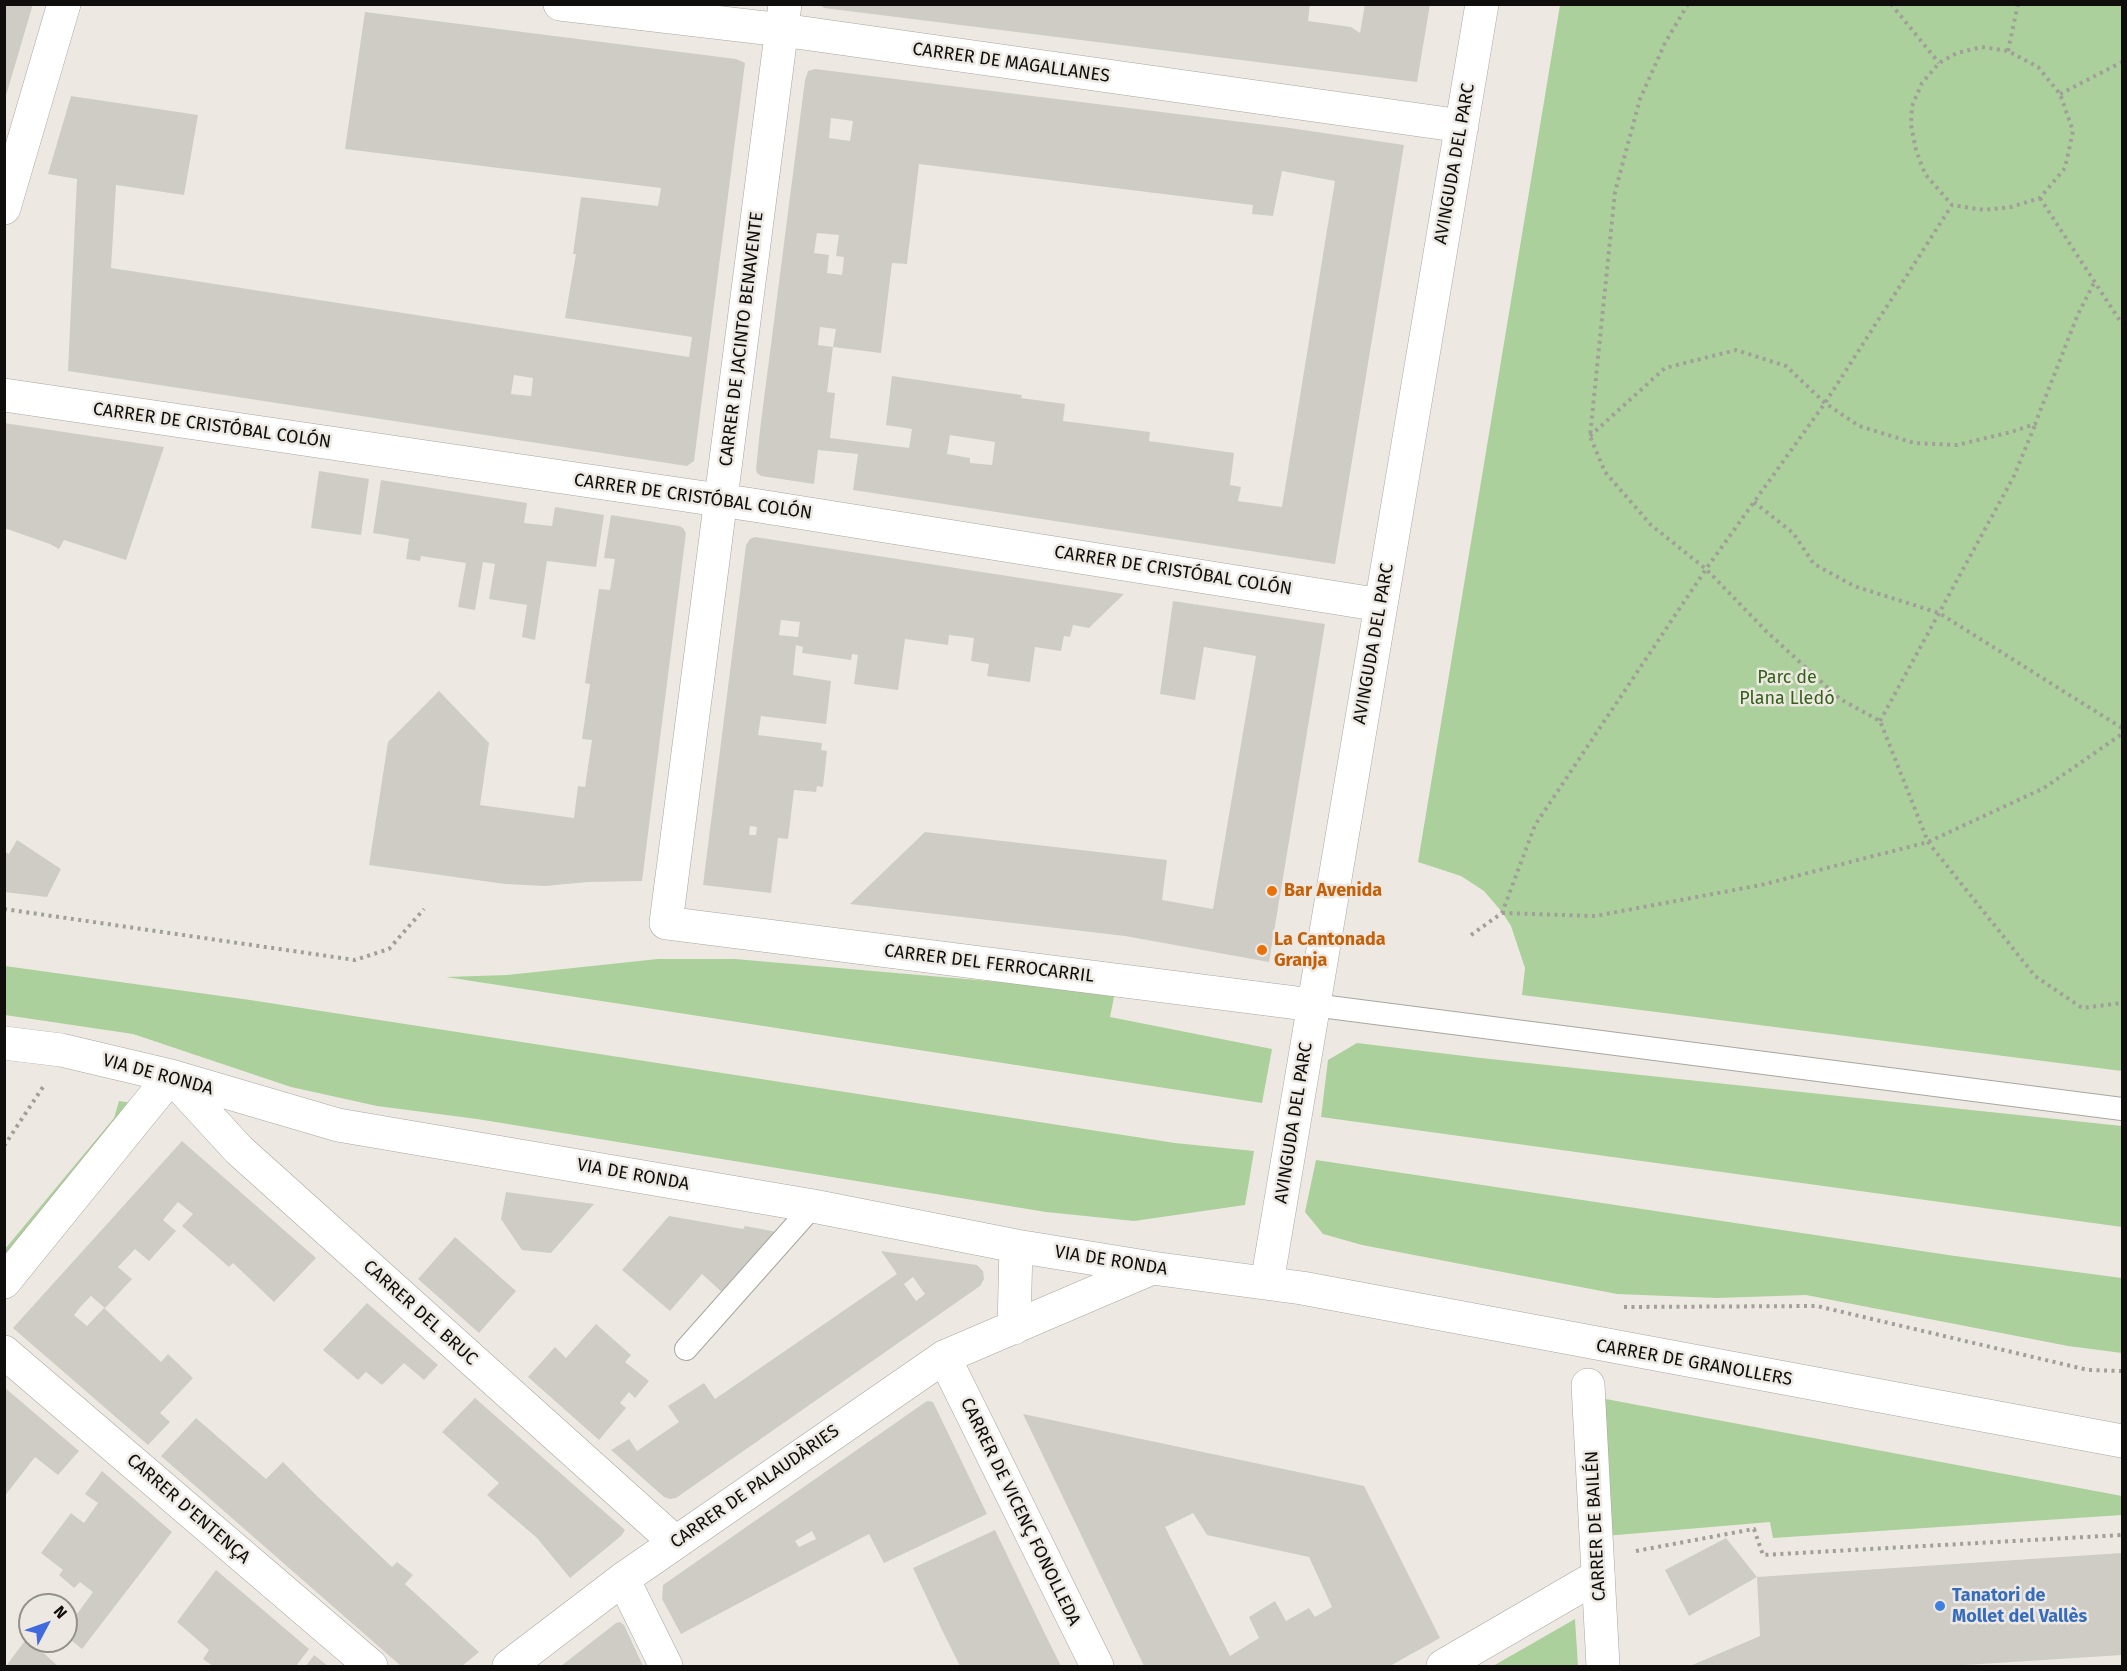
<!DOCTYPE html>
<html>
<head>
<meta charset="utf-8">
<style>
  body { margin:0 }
  #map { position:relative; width:2127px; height:1671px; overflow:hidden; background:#ede9e2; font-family:"Fira Sans",sans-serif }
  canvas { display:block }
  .frame { position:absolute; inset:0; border:6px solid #0f0e0c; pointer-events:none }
  .north { position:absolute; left:18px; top:1593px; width:60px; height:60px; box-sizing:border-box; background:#ede9e2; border:2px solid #94918c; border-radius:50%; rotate:49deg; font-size:16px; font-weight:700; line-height:24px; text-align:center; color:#0f0e0c }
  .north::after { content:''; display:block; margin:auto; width:21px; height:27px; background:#416adc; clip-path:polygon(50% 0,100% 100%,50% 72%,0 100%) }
</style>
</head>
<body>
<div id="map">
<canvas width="2127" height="1671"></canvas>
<div class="frame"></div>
<div class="north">N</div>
</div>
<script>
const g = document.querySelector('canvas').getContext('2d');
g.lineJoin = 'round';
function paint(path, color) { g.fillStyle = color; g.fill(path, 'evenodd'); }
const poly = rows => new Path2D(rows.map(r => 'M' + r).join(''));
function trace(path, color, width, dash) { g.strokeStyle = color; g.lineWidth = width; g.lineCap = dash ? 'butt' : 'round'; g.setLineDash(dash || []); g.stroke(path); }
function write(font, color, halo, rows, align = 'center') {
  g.font = font + ' "Fira Sans",sans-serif'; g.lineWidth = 5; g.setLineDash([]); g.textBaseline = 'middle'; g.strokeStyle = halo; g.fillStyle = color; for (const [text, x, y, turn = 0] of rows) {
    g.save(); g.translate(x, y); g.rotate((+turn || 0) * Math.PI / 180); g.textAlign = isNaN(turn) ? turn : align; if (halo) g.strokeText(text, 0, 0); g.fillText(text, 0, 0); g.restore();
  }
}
const green = poly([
  [1560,5,2122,5,2122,1071,1522,995,1525,968,1511,926,1502,912,1484,891,1461,876,1418,862],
  [658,959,735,959,1115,992,1110,1017,1272,1049,1262,1103,446,977,507,975],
  [5,966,250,1000,1175,1143,1254,1151,1245,1205,1134,1221,1046,1212,477,1119,377,1106,291,1087,133,1034,5,1015],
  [1357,1043,1481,1058,2122,1126,2122,1227,1321,1117,1328,1060],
  [119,1101,139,1104,5,1265,5,1249,114,1118],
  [1316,1160,1955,1256,2122,1278,2122,1353,2068,1346,1806,1295,1717,1298,1617,1294,1362,1245,1323,1234,1305,1212],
  [1595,1397,2122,1496,2122,1515,1773,1538,1770,1522,1605,1536],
  [1575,1619,1578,1666,1493,1666]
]);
const building = poly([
  [4,4,33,4,5,99,4,99],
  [819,4,1310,4,1308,21,1351,27,1360,33,1365,4,1430,4,1417,82,824,8],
  [365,12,736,59,745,63,694,461,687,466,68,371,77,179,48,174,71,96,198,115,184,195,116,185,111,268,689,357,692,337,565,318,576,254,573,254,581,197,658,206,661,188,345,149],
  [514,375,533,378,531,396,511,394],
  [815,69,1290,128,1404,145,1335,564,853,490,858,454,818,450,814,484,761,476,757,473,756,469,760,430,805,80,808,71],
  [831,118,853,121,850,141,829,138],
  [919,164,1253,205,1252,214,1273,216,1282,171,1335,181,1282,507,1238,501,1241,487,1230,485,1234,453,1149,441,1150,432,1063,421,1065,404,1021,398,1022,395,979,389,892,376,886,425,912,429,909,448,830,438,835,393,827,392,833,347,818,345,820,327,836,329,833,347,881,353,892,263,907,264],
  [817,233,839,235,836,256,844,257,842,275,827,273,829,255,814,253],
  [950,435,995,442,992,465,970,463,970,458,947,454],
  [4,423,164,447,126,560,64,540,59,549,50,544,4,528],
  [319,471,369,479,361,535,311,528],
  [381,480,527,503,524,523,552,526,555,507,604,515,596,567,547,561,535,640,522,637,527,605,489,599,495,564,483,562,475,610,458,607,466,563,421,556,420,561,406,559,409,539,373,533],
  [611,515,679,526,683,528,686,533,642,881,588,882,545,886,505,884,369,865,388,742,439,691,489,743,480,805,574,818,578,786,585,787,592,740,582,739,590,684,585,683,599,589,610,590,615,559,604,558],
  [755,537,1124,594,1089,628,1073,625,1070,637,1064,636,1061,651,1035,647,1030,682,987,676,989,664,971,661,974,638,949,635,948,645,905,639,898,690,854,684,858,655,852,654,851,660,802,653,803,647,796,645,793,675,831,681,826,724,761,716,758,735,822,743,821,750,827,751,823,787,817,786,816,792,794,790,788,839,778,838,771,893,703,885,746,545,750,539],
  [781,620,800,622,798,637,779,635],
  [750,826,757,827,756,835,749,835],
  [1173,601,1325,624,1269,962,1125,936,850,904,925,832,1167,860,1162,900,1213,909,1256,656,1204,647,1195,700,1160,694],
  [17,840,61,869,47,897,4,892,4,851,9,854],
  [182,1141,316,1258,274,1302,233,1263,229,1267,182,1226,193,1214,178,1202,163,1220,176,1231,149,1261,135,1249,118,1267,132,1279,105,1308,91,1296,82,1305,74,1315,87,1326,104,1308,161,1362,168,1354,193,1378,160,1413,170,1422,148,1445,13,1328],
  [506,1192,594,1204,551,1253,522,1250,501,1219],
  [669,1216,743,1229,745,1226,782,1233,726,1296,702,1274,670,1311,622,1270],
  [455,1237,516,1291,479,1333,418,1279],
  [881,1251,977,1265,983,1271,984,1279,980,1286,676,1498,670,1499,664,1497,611,1450,629,1439,637,1451,679,1422,668,1406,704,1383,715,1399,897,1274],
  [913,1277,925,1294,916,1301,904,1284],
  [367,1303,438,1365,424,1380,404,1363,382,1385,366,1372,358,1380,323,1350],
  [596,1324,631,1355,625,1362,649,1381,635,1398,629,1392,620,1403,626,1408,599,1440,528,1377,555,1347,566,1358],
  [4,1387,79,1451,58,1475,35,1457,4,1497],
  [475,1398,625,1530,621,1536,570,1578,537,1538,487,1495,499,1483,442,1432],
  [927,1401,933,1402,987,1514,884,1563,869,1534,681,1634,662,1599,663,1585],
  [812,1531,816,1539,799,1547,795,1541],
  [1023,1414,1364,1486,1440,1638,1390,1666,1144,1666],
  [1193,1513,1207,1535,1309,1557,1332,1607,1315,1617,1309,1608,1286,1621,1275,1601,1249,1617,1259,1638,1230,1656,1165,1527],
  [196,1418,266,1479,283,1462,316,1495,392,1567,397,1562,413,1575,405,1584,479,1652,462,1666,401,1666,161,1456],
  [102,1471,172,1532,82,1649,66,1636,66,1629,93,1592,80,1582,74,1588,59,1575,63,1570,41,1553,71,1513,84,1523,98,1503,85,1494],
  [995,1530,1046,1636,1061,1666,960,1666,943,1632,913,1568],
  [1726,1538,1757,1577,2122,1553,2122,1655,1950,1666,1690,1666,1760,1636,1757,1577,1689,1616,1665,1570],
  [216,1570,309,1649,296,1666,213,1666,203,1659,209,1650,177,1622],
  [620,1622,624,1625,643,1666,561,1666,616,1623],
  [27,1638,30,1641,58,1666,6,1666],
  [314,1655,328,1666,306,1666]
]);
const path = poly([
  [1688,4,1665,43,1640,99,1615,192,1590,436,1605,472,1651,525,1706,569,1766,631,1840,699,1880,721,1928,842,2035,976,2082,1008,2122,1003],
  [1891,4,1939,63],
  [1982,47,2008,51,2038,67,2060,94,2073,131,2065,168,2040,198,2011,207,1984,210,1952,205,1925,174,1916,150,1911,125,1912,106,1922,83,1939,63,1957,53,1982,47],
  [2008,51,2018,4],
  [2060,94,2122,62],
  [2040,198,2122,324],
  [1590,436,1665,368,1736,350,1786,366,1825,403,1859,426,1914,443,1957,445,2011,432,2035,424,2078,314,2094,283],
  [1754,502,1793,533,1814,564,1854,586,1939,613,2122,728],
  [1880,721,2014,476,2035,425],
  [4,909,355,960,389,949,424,909],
  [1502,913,1595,916,1761,885,1928,842,2044,788,2122,734],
  [1471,935,1502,913,1535,825,1706,569,1825,403,1952,205],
  [4,1146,43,1087],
  [1624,1307,1817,1306,2088,1370,2122,1371],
  [1636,1551,1754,1529,1763,1555,2122,1535]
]);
const service = poly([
  [1313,1005,2122,1109],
  [686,1349,813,1206]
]);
const pedestrian = poly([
  [1588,1385,1603,1666]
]);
const minor = poly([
  [560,4,782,30,1462,126],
  [785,4,666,923,1313,1005],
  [4,208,64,4],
  [4,395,753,505,1381,605],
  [4,1043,61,1050,171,1076,338,1125,813,1206,1016,1246,1152,1268,1302,1288,2122,1441],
  [4,1282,171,1076,239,1150,675,1542],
  [1267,1283,1482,4],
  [1014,1328,1016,1246],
  [4,1352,371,1666],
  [944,1357,1097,1666],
  [623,1579,666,1666],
  [509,1666,623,1579,944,1357,1152,1268],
  [1443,1666,1598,1576]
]);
const markers = [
  [1272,891,6,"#e8710a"],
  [1262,950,6,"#e8710a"],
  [1940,1606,6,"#3f7fe0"]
];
const streetNames = [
  ["CARRER DE MAGALLANES",1011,63,8],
  ["AVINGUDA DEL PARC",1455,164,-80],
  ["CARRER DE JACINTO BENAVENTE",742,339,-83],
  ["CARRER DE CRISTÓBAL COLÓN",212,426,8],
  ["CARRER DE CRISTÓBAL COLÓN",693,497,8],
  ["CARRER DE CRISTÓBAL COLÓN",1173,571,9],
  ["AVINGUDA DEL PARC",1374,644,-80],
  ["CARRER DEL FERROCARRIL",989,964,7],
  ["VIA DE RONDA",158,1075,15],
  ["AVINGUDA DEL PARC",1294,1123,-81],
  ["VIA DE RONDA",633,1175,10],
  ["VIA DE RONDA",1111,1261,9],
  ["CARRER DEL BRUC",420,1313,42],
  ["CARRER DE GRANOLLERS",1694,1363,10],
  ["CARRER DE PALAUDÀRIES",755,1487,-35],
  ["CARRER D'ENTENÇA",188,1509,41],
  ["CARRER DE VICENÇ FONOLLEDA",1020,1512,64],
  ["CARRER DE BAILÉN",1596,1526,-93]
];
const parkNames = [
  ["Parc de",1787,678],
  ["Plana Lledó",1787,699]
];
const foodNames = [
  ["Bar Avenida",1284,891],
  ["La Cantonada",1274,940],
  ["Granja",1274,961]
];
const shopNames = [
  ["Tanatori de",1952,1596],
  ["Mollet del Vallès",1952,1617]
];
paint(green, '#acd09c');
paint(building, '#cfccc5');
trace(service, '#a9a69f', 24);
trace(pedestrian, '#a9a69f', 34);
trace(minor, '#a9a69f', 34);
trace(path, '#a29f9a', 4, [3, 4.5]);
trace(service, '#fff', 22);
trace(pedestrian, '#fff', 33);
trace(minor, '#fff', 33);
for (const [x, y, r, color] of markers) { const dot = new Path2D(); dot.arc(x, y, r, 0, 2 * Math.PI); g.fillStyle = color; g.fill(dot); trace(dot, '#ede9e2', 2); }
write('18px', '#0f0e0c', '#ede9e2', streetNames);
write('18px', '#346219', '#ede9e2', parkNames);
write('bold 18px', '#c56008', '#ede9e2', foodNames, 'left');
write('bold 18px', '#366cbe', '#ede9e2', shopNames, 'left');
</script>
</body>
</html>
